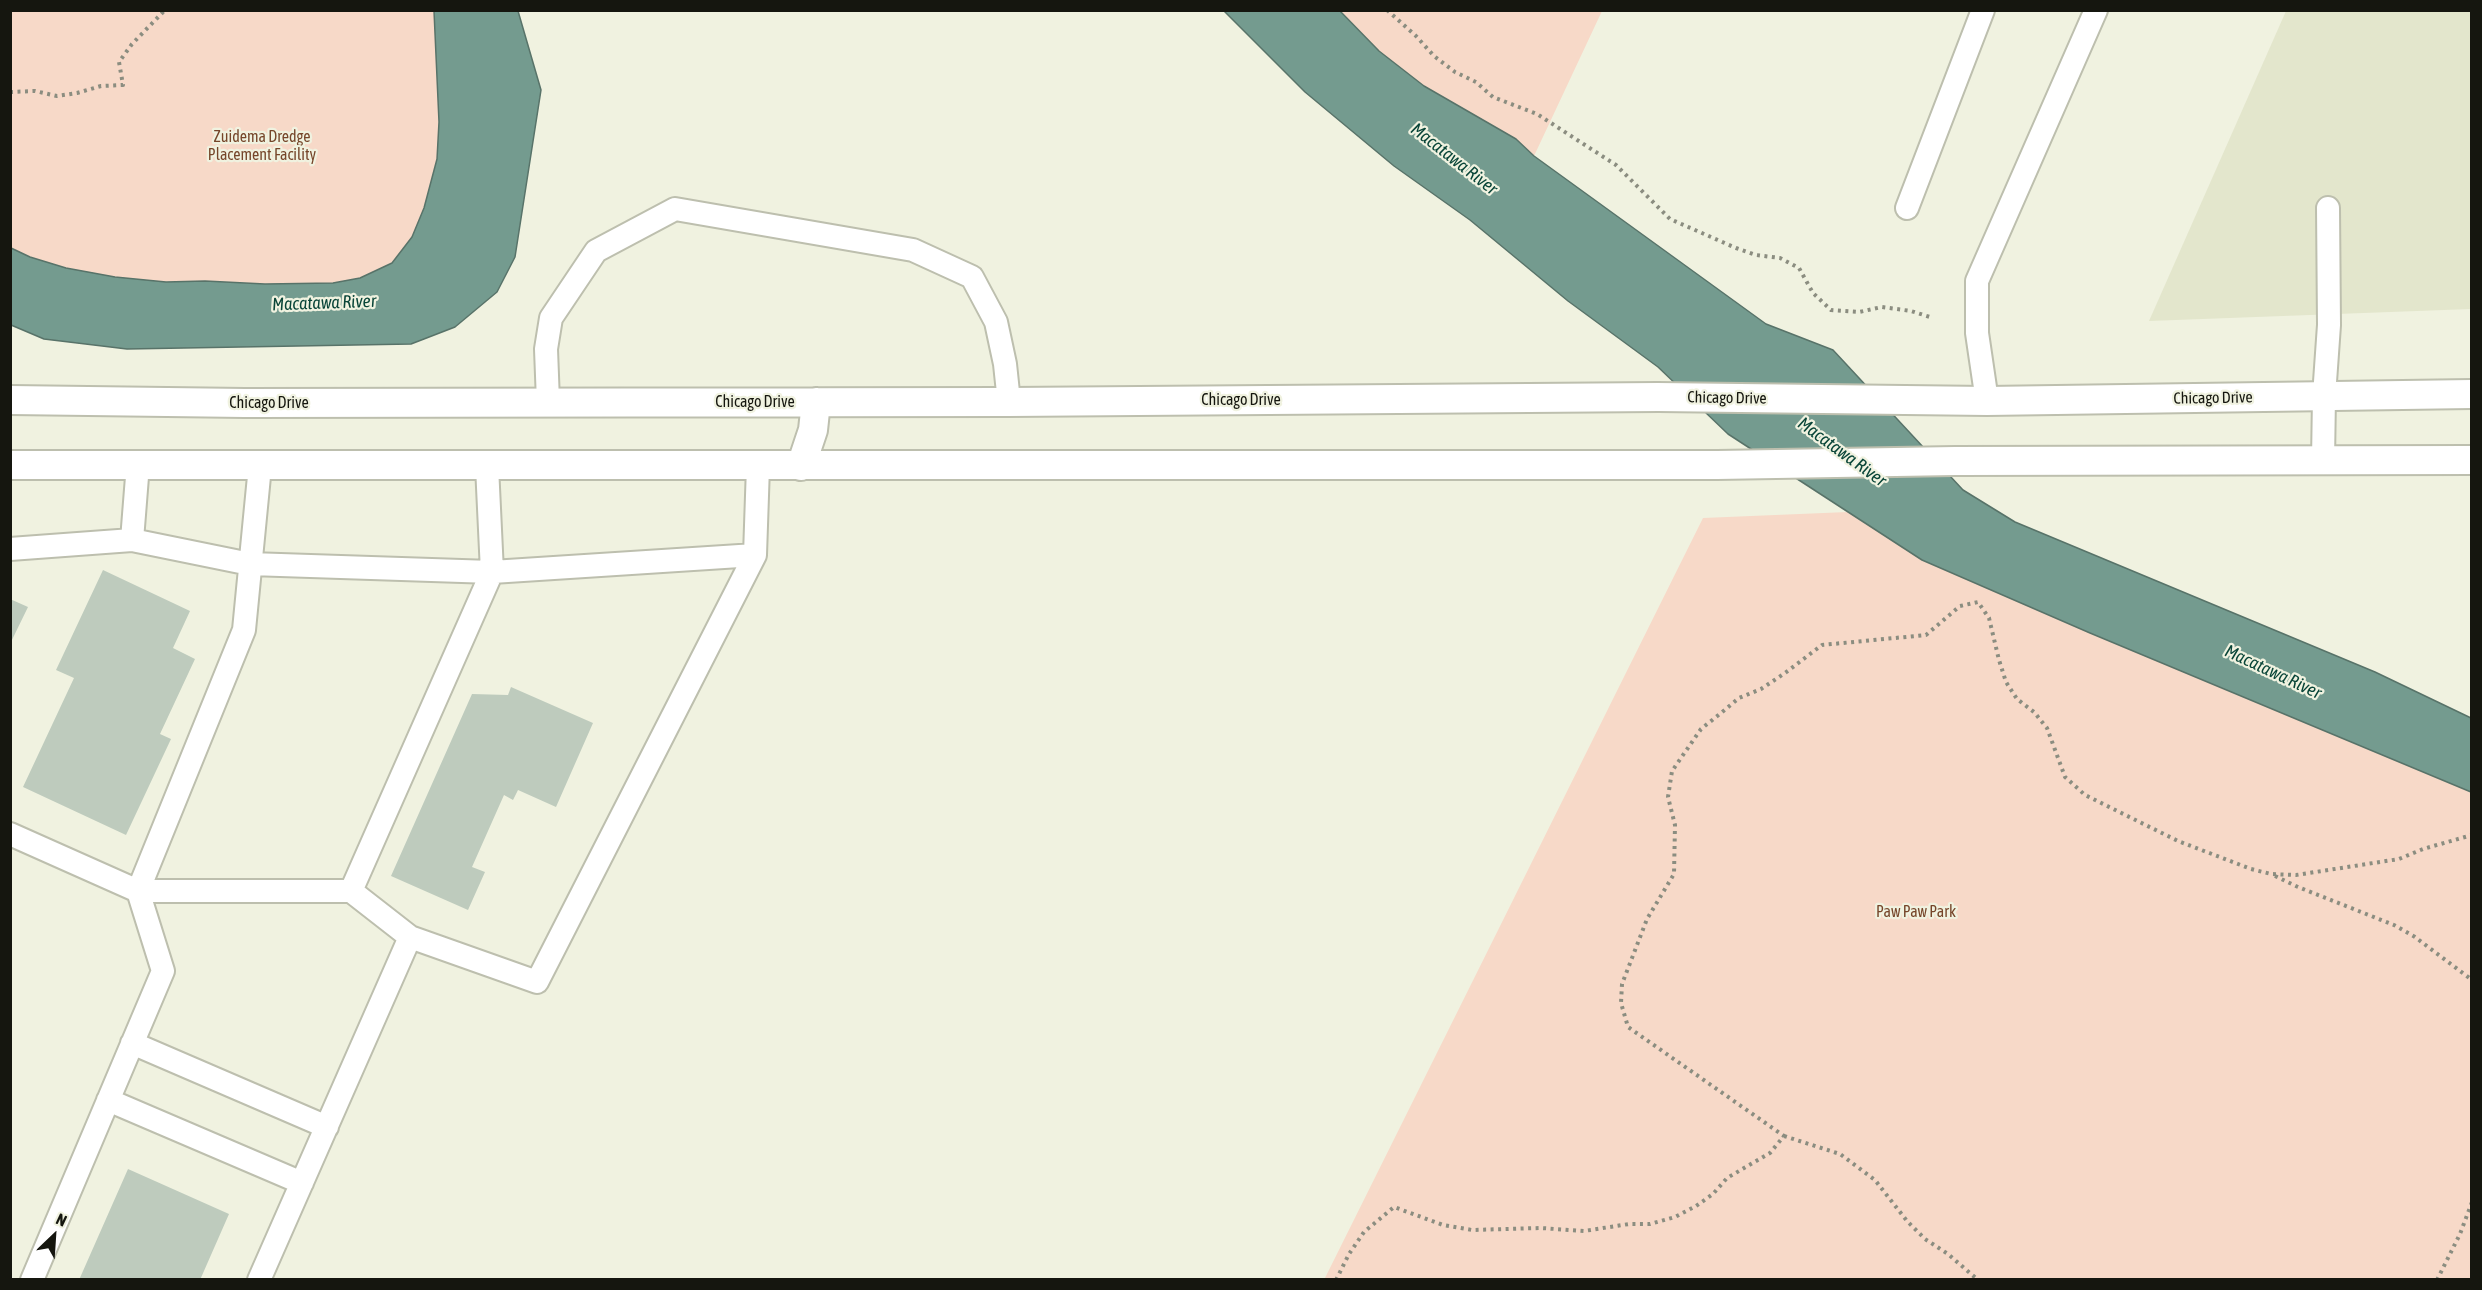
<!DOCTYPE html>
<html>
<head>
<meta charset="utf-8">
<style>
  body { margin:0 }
  #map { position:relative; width:2482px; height:1290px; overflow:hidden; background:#f0f2e0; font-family:"Asap Condensed",sans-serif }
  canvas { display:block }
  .frame { position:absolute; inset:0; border:12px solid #15160f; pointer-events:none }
  .north { position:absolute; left:24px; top:1206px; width:60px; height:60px; -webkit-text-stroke:4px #f0f2e0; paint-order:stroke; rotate:25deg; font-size:16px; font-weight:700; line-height:24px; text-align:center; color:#15160f }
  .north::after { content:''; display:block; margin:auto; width:21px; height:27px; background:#15160f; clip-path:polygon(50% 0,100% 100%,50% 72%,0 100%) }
</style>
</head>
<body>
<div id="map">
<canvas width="2482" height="1290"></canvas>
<div class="frame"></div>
<div class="north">N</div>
</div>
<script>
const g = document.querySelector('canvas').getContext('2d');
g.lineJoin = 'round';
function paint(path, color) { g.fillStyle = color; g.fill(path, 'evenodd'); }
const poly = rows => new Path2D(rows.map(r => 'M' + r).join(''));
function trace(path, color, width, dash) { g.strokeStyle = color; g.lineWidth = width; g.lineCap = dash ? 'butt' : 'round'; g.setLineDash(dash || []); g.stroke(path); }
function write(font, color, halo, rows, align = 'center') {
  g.font = font + ' "Asap Condensed",sans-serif'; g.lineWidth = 4.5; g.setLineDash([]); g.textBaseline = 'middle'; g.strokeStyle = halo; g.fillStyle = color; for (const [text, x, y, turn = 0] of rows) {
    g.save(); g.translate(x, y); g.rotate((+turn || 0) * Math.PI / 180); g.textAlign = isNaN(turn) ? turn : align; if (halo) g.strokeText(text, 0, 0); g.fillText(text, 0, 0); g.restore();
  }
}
const built = poly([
  [2286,11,2471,11,2471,309,2149,321]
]);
const green = poly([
  [10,11,434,11,439,122,437,158,424,208,412,238,392,263,360,278,333,283,265,284,205,281,166,282,115,277,66,268,30,257,11,248],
  [1340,11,1602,11,1534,156,1516,139,1424,86,1379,51],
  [1920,509,2471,763,2471,1279,1324,1280,1703,518]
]);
const water = poly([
  [434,11,518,11,541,90,515,257,497,292,455,327,411,344,127,349,44,339,11,325,11,248,30,257,66,268,115,277,166,282,205,281,265,284,333,283,360,278,392,263,412,237,424,208,437,159,439,122,434,11],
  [1224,11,1340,11,1379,51,1424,86,1516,139,1534,156,1766,324,1833,350,1963,490,2015,522,2375,672,2471,718,2471,792,2090,633,1922,560,1728,434,1658,367,1568,301,1470,220,1394,166,1305,92,1224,11]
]);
const building = poly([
  [103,570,190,611,173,648,195,659,160,734,171,739,126,835,23,787,74,678,56,670],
  [10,599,28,607,10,644],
  [511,687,593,723,556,807,518,790,513,800,504,795,472,867,485,872,468,910,391,876,472,694,508,695],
  [128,1169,229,1214,200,1280,79,1280]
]);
const path = poly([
  [1387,10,1416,36,1434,56,1455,72,1476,82,1493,97,1537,114,1616,165,1670,219,1736,248,1756,255,1780,258,1799,268,1813,293,1831,310,1859,312,1882,307,1911,311,1930,317],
  [10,92,35,91,57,96,77,93,101,86,123,85,119,62,132,44,165,10],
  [2275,876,2298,887,2394,925,2415,937,2472,980],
  [1784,1136,1840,1154,1875,1180,1907,1221,1925,1239,1948,1254,1978,1280],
  [1336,1280,1349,1254,1364,1232,1394,1207,1443,1225,1472,1230,1541,1228,1584,1231,1629,1224,1650,1224,1675,1217,1696,1206,1713,1194,1727,1178,1770,1153,1784,1136,1628,1027,1621,1003,1622,984,1647,919,1674,874,1675,825,1668,797,1672,771,1701,729,1721,713,1739,698,1761,689,1785,673,1822,645,1926,635,1960,606,1978,602,1989,618,1999,660,2006,682,2017,699,2034,712,2047,728,2065,777,2085,795,2178,841,2251,869,2271,874,2296,875,2399,859,2423,849,2472,835],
  [2437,1280,2460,1234,2472,1202]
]);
const minor = poly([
  [1907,208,1983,10],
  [1987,401,1977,333,1977,281,2096,10],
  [548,402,546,349,551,318,596,251,675,209,913,250,972,277,996,322,1005,364,1009,402],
  [2323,461,2324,396,2329,325,2328,208],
  [260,466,244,630,138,891,351,891,410,937],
  [132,540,138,464],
  [10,549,132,540,250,564,492,572,755,555],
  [10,834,138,891,163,971,32,1280],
  [351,891,492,572,487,466],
  [132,1043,327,1127],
  [108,1100,302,1183],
  [259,1280,410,937,537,982,755,555,758,466]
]);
const major = poly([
  [10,400,245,403,1009,402,1658,397,1987,401,2472,394],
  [10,465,1717,465,1955,461,2472,460],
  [801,466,813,430,816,402]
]);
const parkNames = [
  ["Zuidema Dredge",262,137],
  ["Placement Facility",262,155],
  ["Paw Paw Park",1916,912]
];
const streetNames = [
  ["Chicago Drive",1727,398,1],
  ["Chicago Drive",2213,398,-1],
  ["Chicago Drive",1241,400],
  ["Chicago Drive",755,402],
  ["Chicago Drive",269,403]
];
const waterNames = [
  ["Macatawa River",1454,159,38],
  ["Macatawa River",324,303,-2],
  ["Macatawa River",1842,452,36],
  ["Macatawa River",2273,672,25]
];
paint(built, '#e3e6cc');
paint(green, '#f7d9c8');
paint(water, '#749b8f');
trace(water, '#587369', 1.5);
paint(building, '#becbbd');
trace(minor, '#bdbfae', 26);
trace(major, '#bdbfae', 32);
trace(path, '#8b8d80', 4, [3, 4.5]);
trace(minor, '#fff', 22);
trace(major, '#fff', 28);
write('16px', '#76462a', '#f0f2e0', parkNames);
write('16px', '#15160f', '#f0f2e0', streetNames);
write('italic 18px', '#094538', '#f0f2e0', waterNames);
</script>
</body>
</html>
